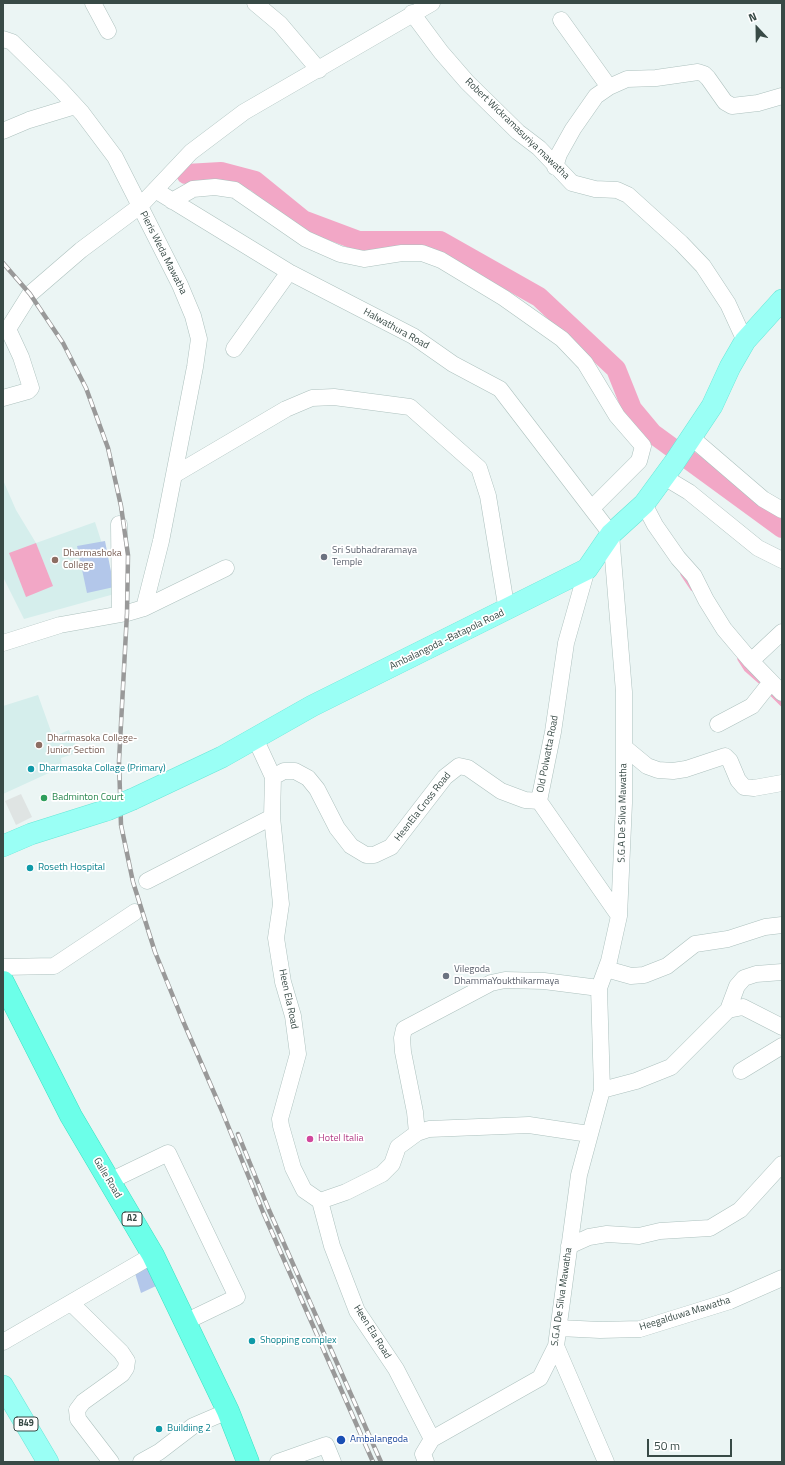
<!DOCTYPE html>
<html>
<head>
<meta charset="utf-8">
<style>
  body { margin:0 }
  #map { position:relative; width:785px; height:1465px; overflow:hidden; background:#ebf5f4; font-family:"Titillium Web",sans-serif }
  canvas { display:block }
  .frame { position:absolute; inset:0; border:4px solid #384a46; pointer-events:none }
  .north { position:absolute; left:737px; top:8px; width:40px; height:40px; -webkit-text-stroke:3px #fff; paint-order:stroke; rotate:338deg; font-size:11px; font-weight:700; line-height:16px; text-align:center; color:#384a46 }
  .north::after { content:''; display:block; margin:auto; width:14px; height:18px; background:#384a46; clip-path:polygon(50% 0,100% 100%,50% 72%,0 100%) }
  .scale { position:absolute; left:647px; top:1439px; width:85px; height:18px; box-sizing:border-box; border:2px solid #384a46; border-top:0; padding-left:5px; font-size:12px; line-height:14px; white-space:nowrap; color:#384a46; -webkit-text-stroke:3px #fff; paint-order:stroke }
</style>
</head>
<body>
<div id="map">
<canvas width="785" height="1465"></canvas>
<div class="frame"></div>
<div class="north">N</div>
<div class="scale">50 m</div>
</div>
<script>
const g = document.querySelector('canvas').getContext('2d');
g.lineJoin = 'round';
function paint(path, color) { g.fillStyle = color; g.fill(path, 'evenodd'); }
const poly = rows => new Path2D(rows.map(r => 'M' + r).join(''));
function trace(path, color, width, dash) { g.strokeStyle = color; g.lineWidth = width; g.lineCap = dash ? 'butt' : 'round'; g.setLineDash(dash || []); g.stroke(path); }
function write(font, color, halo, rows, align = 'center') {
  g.font = font + ' "Titillium Web",sans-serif'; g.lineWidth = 3.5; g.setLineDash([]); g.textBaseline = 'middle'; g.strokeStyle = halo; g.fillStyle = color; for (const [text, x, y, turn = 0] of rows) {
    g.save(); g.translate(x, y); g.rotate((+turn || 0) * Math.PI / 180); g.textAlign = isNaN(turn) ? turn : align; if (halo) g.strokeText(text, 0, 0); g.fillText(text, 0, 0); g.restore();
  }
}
const education = poly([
  [3,480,16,510,36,543,95,522,118,593,24,619,3,577],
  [38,695,53,737,69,730,79,752,61,758,62,767,3,794,3,706]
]);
const green = poly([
  [105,541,114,587,87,593,77,546],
  [146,1265,156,1286,141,1293,134,1270]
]);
const parking = poly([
  [21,794,32,817,16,825,5,801]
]);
const water = poly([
  [36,543,53,586,26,597,9,553]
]);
const stream = poly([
  [682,574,692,589],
  [739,659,746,670,763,685],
  [768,691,782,705]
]);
const river = poly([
  [186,174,221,172,255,181,303,220,359,241,440,241,539,297,616,369,632,409,652,433,782,528]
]);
const minor = poly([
  [93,3,108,31],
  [255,3,280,24,319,70],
  [412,13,441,52,467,82,518,132,539,148,572,183,595,189,617,190,628,195,681,243,703,266,728,304,745,341],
  [561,20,609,87],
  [3,39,12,42,60,89,82,113,115,157,180,285,193,316,199,339,195,367,161,541,144,608,127,613,60,625,3,643],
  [3,131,29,120,75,106],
  [555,167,559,154,573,129,596,96,609,87,627,79,656,78,698,72,704,74,708,78,725,102,732,106,758,103,782,96],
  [155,190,289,272,413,336,453,364,500,389,611,534,624,692,624,803,619,916,609,961,599,988,602,1090],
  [172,201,193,189,215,187,235,190,306,239,340,254,364,259,402,253,422,253,441,260,504,298,562,339,585,363,617,416,643,446,639,461,592,508],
  [234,349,289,272],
  [3,398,28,391,31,388,21,357,8,329,30,294,81,250,140,206,191,152,244,112,432,3],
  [692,438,763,499,782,510],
  [174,475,286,409,312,398,334,397,410,407,479,468,488,496,507,611],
  [664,477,689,492,758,548,782,560],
  [644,504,655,525,678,558,694,576,706,600,724,629,751,661,782,693],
  [119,524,120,614],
  [587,569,566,643,553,732,539,801,619,916],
  [144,608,226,568],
  [751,661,782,632],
  [718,724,752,706,771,682],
  [255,738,273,777,272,817,281,904,276,938,283,982,293,1016,298,1054,280,1119,281,1126,293,1168,304,1190,320,1201,332,1246,357,1311,396,1369,432,1439],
  [624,747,647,766,658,770,673,771,686,769,725,756,730,761,738,780,744,787,754,788,782,783],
  [273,777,284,771,295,771,308,778,317,789,337,828,351,846,366,855,374,855,391,847,445,777,459,766,468,768,501,791,525,800,539,801],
  [147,881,272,817],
  [3,967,54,966,135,912],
  [606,969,631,976,644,975,667,966,695,944,728,939,765,927,782,925],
  [728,1010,737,986,744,978,756,974,782,972],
  [741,1071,782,1046],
  [417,1133,415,1112,403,1052,402,1038,404,1029,491,983,505,980,544,981,599,988],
  [110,1181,168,1153,237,1297,185,1322],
  [320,1201,346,1192,382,1174,392,1164,398,1147,417,1133,429,1129,529,1125,589,1134],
  [569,1246,589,1237,607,1234,639,1236,660,1231,710,1228,740,1210,782,1164],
  [71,1303,121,1352,127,1361,126,1368,122,1374,83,1402,77,1410,78,1419,111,1462],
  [559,1328,600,1330,640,1329,730,1301,782,1278],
  [3,1342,153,1255],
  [556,1346,606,1462],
  [141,1462,159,1452,193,1426,228,1411],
  [278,1462,326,1445,333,1462],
  [426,1462,423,1454,432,1439,540,1378,556,1346,579,1175,602,1090,636,1081,671,1067,728,1010,743,1007,782,1027]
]);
const major = poly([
  [133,799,222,757,312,706,587,569,611,534,644,504,674,463,712,406,730,367,745,341,782,300],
  [3,846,31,834,107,810],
  [3,1386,48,1462]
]);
const highway = poly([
  [3,982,71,1116,153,1255,228,1411,248,1462]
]);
const rail = poly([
  [3,263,30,294,63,343,86,388,108,448,121,506,128,555,127,613,119,761,121,825,133,882,155,952,183,1021,222,1111,263,1212,373,1462],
  [238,1134,269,1210,381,1462]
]);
const majorBridge = poly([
  [107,810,133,799]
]);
const markers = [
  [324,557,4,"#6b7280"],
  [55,560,4,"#8d6e63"],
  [39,745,4,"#8d6e63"],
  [31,769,4,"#0f9aa8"],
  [44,798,4,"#2e9e5b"],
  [30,868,4,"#0f9aa8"],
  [446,976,4,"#6b7280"],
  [310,1139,4,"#d1479c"],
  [252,1341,4,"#0f9aa8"],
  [159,1429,4,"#0f9aa8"],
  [341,1440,5,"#1a4fb4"]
];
const shields = [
  [132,1219,20],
  [26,1424,24]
];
const shieldNames = [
  ["A2",132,1219],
  ["B49",26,1424]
];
const streetNames = [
  ["Robert Wickramasuriya mawatha",517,129,44],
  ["Pieris Weda Mawatha",163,253,63],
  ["Halwathura Road",396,329,29],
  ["Ambalangoda -Batapola Road",447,640,-26],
  ["Old Polwatta Road",548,754,-79],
  ["HeenEla Cross Road",423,807,-52],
  ["S.G.A De Silva Mawatha",623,813,-89],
  ["Heen Ela Road",288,999,78],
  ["Galle Road",107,1178,59],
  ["S.G.A De Silva Mawatha",562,1297,-82],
  ["Heegalduwa Mawatha",685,1314,-17],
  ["Heen Ela Road",372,1332,58]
];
const worshipNames = [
  ["Sri Subhadraramaya",332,551],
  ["Temple",332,563],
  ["Vilegoda",454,970],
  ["DhammaYoukthikarmaya",454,982]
];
const educationNames = [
  ["Dharmashoka",63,554],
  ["College",63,566],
  ["Dharmasoka College-",47,739],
  ["Junior Section",47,751]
];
const cultureNames = [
  ["Dharmasoka Collage (Primary)",39,769],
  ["Roseth Hospital",38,868],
  ["Shopping complex",260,1341],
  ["Buildiing 2",167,1429]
];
const leisureNames = [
  ["Badminton Court",52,798]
];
const hotelNames = [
  ["Hotel Italia",318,1139]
];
const transitNames = [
  ["Ambalangoda",350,1440]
];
paint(education, '#d5eeec');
paint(green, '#b3c7ea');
paint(parking, '#dfe4e3');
paint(water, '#f2a7c6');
trace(stream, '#f2a7c6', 3.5);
trace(river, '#f2a7c6', 20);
trace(minor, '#adc1be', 17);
trace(major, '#68e6d7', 22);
trace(highway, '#3ae0c1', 23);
trace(minor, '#fff', 16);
trace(major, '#9afff5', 21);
trace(highway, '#6cffe9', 22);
trace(rail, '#999', 4.5);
trace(rail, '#fff', 3, [9]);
trace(majorBridge, '#68e6d7', 22, []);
trace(majorBridge, '#9afff5', 21);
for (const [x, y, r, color] of markers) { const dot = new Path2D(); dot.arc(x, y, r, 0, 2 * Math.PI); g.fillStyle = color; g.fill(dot); trace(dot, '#fff', 1.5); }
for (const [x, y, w] of shields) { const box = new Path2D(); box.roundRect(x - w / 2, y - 7, w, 14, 3); g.fillStyle = '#fff'; g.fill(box); trace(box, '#384a46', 1); }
write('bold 9px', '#384a46', null, shieldNames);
write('10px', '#384a46', '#fff', streetNames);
write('10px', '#5b616d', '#fff', worshipNames, 'left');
write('10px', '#785e54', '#fff', educationNames, 'left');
write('10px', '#0d838f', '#fff', cultureNames, 'left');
write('10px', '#27864d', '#fff', leisureNames, 'left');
write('10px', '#b23c85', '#fff', hotelNames, 'left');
write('10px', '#164399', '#fff', transitNames, 'left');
</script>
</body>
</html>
